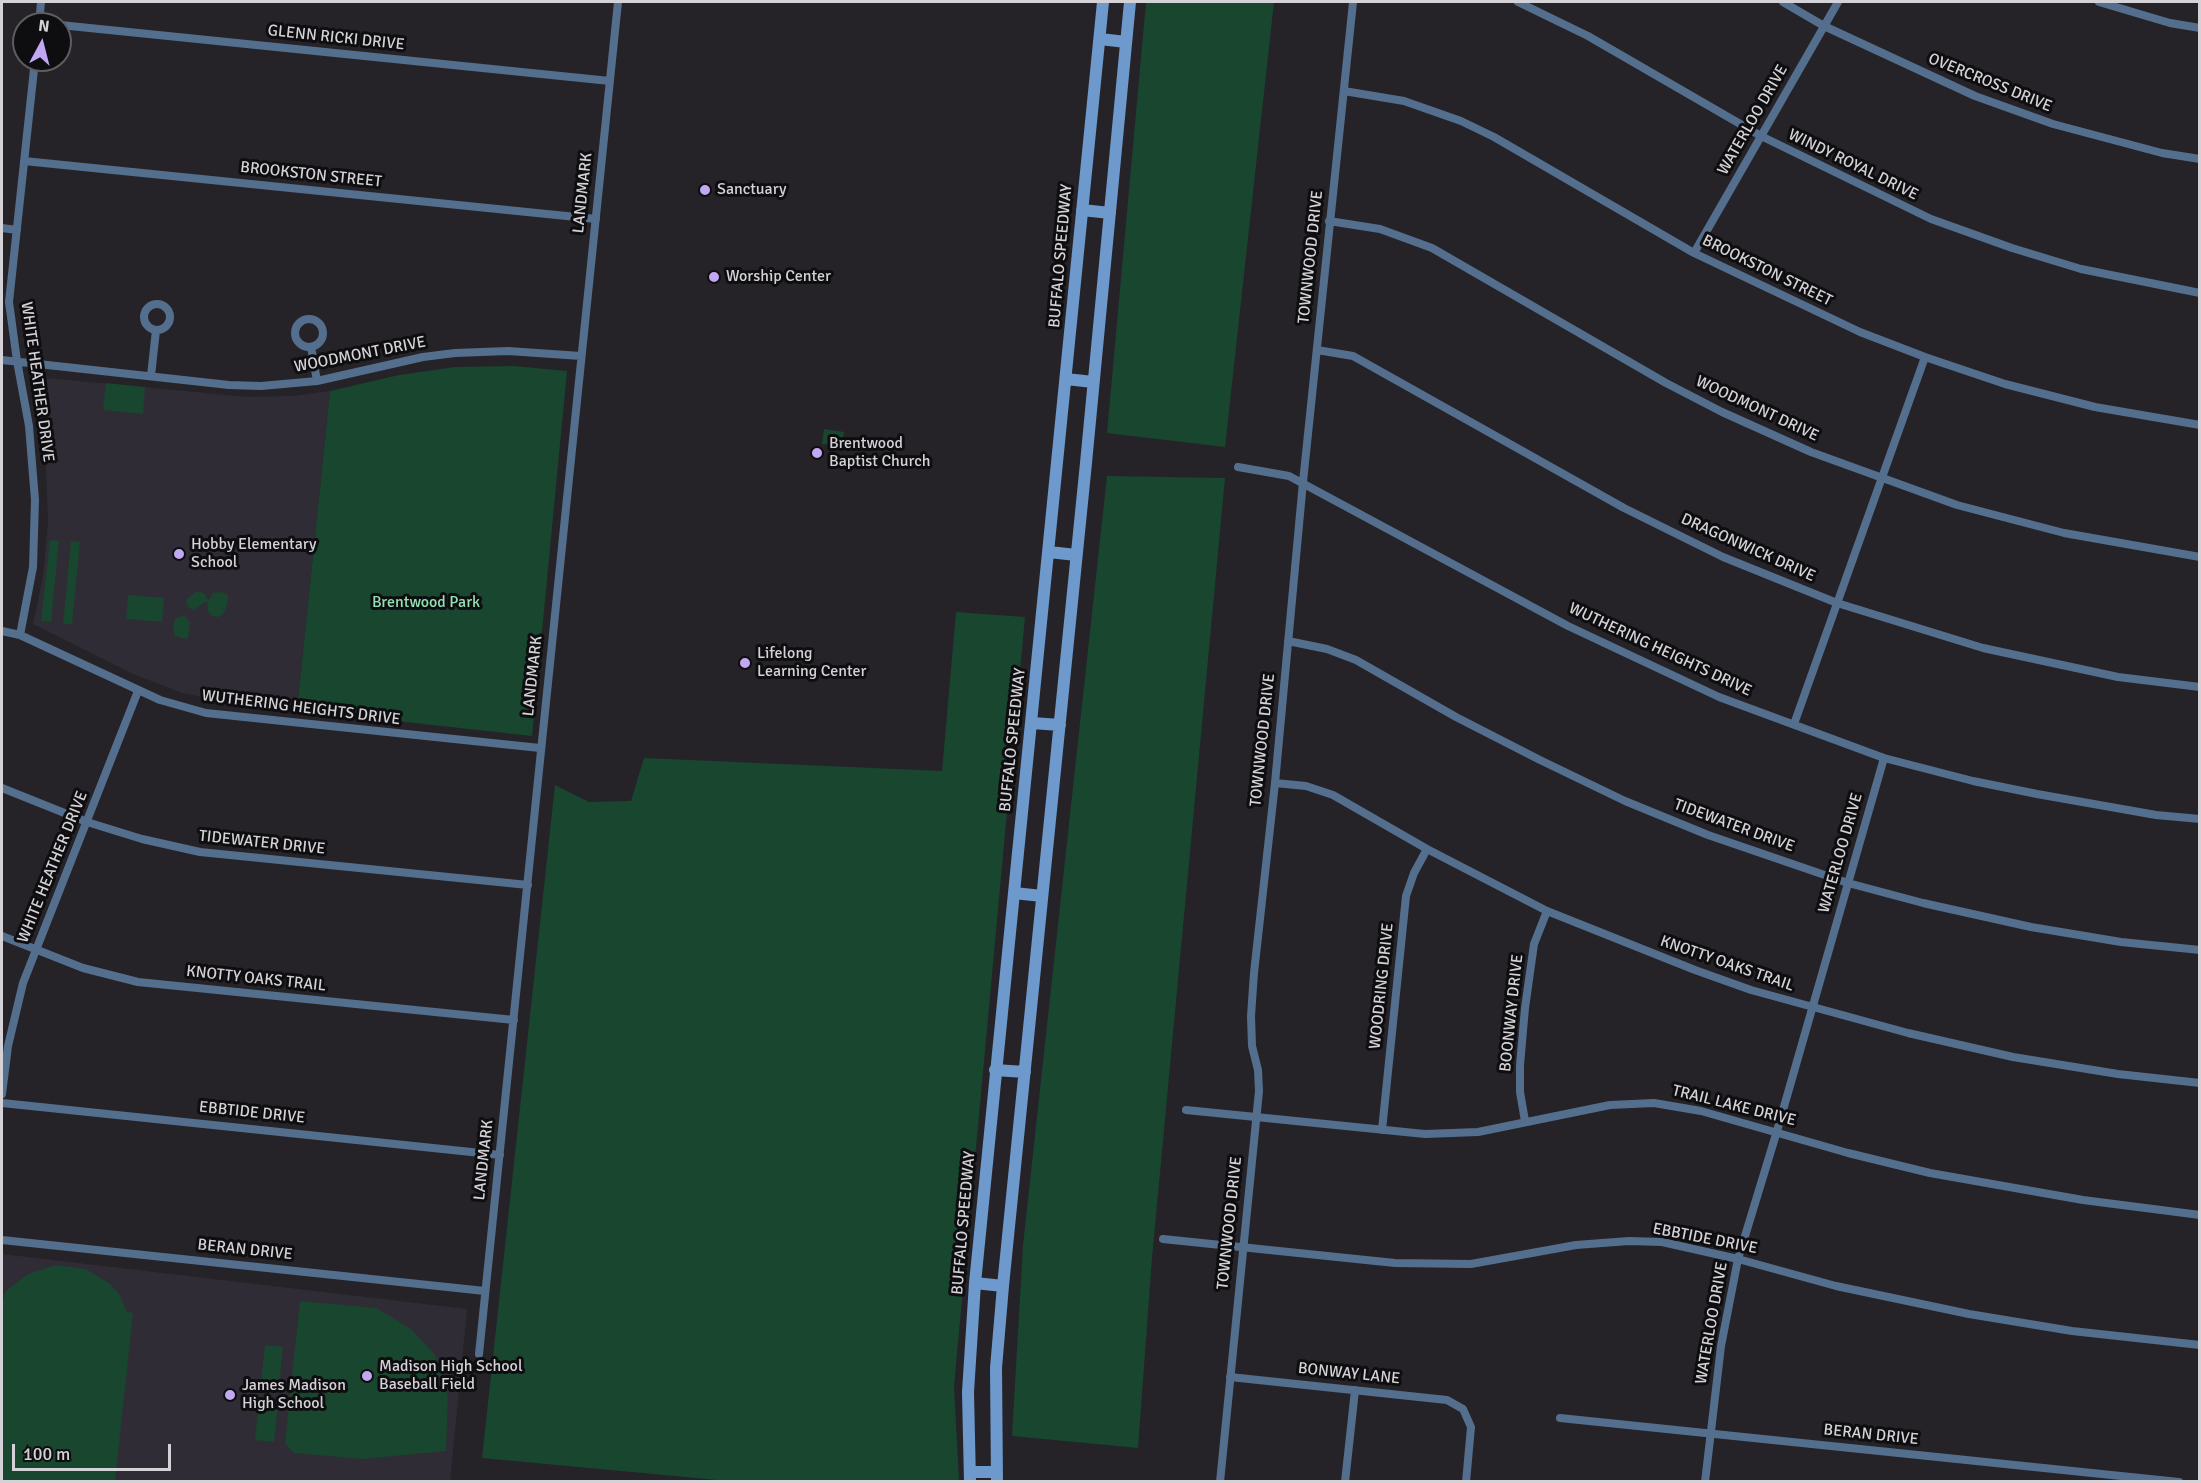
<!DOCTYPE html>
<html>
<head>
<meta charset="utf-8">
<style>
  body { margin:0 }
  #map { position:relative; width:2201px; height:1483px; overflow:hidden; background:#252328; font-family:Signika,sans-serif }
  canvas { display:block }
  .frame { position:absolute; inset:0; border:3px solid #d4d2d6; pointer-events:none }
  .north { position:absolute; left:12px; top:12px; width:60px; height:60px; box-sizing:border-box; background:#0e0d0f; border:2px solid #5d5c5f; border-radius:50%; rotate:7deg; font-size:16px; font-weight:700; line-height:24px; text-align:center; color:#d4d2d6 }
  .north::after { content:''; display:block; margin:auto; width:21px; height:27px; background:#c2a8f2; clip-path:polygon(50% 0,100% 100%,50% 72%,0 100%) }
  .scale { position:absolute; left:12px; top:1444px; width:159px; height:27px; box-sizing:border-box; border:3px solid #d4d2d6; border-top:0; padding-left:8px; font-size:18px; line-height:21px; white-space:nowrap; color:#d4d2d6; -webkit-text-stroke:4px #0e0d0f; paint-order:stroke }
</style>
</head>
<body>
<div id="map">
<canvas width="2201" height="1483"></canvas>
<div class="frame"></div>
<div class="north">N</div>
<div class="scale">100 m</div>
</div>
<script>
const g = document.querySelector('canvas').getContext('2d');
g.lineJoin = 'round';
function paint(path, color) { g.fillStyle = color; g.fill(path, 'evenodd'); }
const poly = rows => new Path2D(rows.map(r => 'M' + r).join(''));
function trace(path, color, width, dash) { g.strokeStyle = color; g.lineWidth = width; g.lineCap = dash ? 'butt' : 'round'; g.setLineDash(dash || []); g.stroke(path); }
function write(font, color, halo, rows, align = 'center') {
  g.font = font + ' Signika,sans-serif'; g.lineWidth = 6; g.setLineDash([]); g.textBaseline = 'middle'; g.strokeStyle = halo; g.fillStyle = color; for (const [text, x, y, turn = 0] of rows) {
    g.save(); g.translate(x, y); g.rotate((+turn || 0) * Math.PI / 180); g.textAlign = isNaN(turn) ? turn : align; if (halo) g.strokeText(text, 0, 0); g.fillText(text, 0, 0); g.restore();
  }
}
const built = poly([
  [35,377,248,397,293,396,330,391,297,710,226,702,183,693,133,674,33,624,43,577,48,522,45,436],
  [2,1254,467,1309,450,1481,2,1482]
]);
const green = poly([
  [1146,2,1274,2,1225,447,1107,433],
  [514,366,567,371,532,736,297,710,330,391,399,375,455,367],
  [106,383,145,387,143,414,103,410],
  [824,429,844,432,842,446,822,444],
  [1107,476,1225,478,1152,1258,1138,1448,1012,1436,1023,1245],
  [50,540,59,541,51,622,41,621],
  [71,541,80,542,72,624,63,624],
  [197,591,205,594,208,601,213,593,221,592,228,595,227,605,223,614,218,617,212,616,208,611,207,601,193,610,188,607,186,600],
  [128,595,164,598,162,622,126,619],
  [956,612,1025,617,954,1386,959,1481,728,1481,482,1458,555,785,589,802,631,801,644,758,942,771],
  [184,615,190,623,188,637,186,639,175,636,173,628,175,619],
  [56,1265,86,1269,110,1284,119,1294,127,1312,133,1313,115,1481,2,1481,2,1303,6,1291,28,1274],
  [300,1301,376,1308,411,1329,435,1355,448,1396,446,1451,362,1459,294,1453,285,1443],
  [265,1345,283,1347,279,1385,261,1383],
  [259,1402,278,1404,274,1442,255,1440]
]);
const minor = poly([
  [1518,2,1588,36,1761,136,1931,219,2012,248,2081,269,2200,293],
  [1783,2,1824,26,1975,96,2053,124,2162,153,2200,159],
  [2099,2,2170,23,2200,28],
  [39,23,53,24],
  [39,24,41,2],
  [60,25,610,81],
  [1344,91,1404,101,1461,121,1494,137,1694,253,1860,332,1925,357,2005,384,2095,407,2200,425],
  [24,161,596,219],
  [1329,221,1380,229,1432,248,1666,383,1722,412,1811,452,1957,505,2064,533,2200,557],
  [2,228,17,230],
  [1694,253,1838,2],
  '144 317a13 13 0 1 1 26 0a13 13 0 1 1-26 0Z',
  '295 333a14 14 0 1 1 28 0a14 14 0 1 1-28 0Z',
  [311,347,317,381],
  [1317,350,1353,356,1624,508,1723,557,1837,603,1983,648,2118,677,2200,687],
  [2,360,229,385,261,386,317,381,423,357,455,353,508,351,581,356],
  [151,376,156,330],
  [1238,467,1289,476,1568,626,1719,697,1884,758,1973,781,2037,794,2156,815,2200,819],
  [2,631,20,635,160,700,206,713,540,748],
  [20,635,33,567,35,500,29,426,17,361,9,302,35,60],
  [1288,641,1327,649,1356,660,1456,717,1540,760,1625,801,1708,835,1848,883,1923,903,2031,927,2121,942,2200,950],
  [1794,724,1925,357],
  [1275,783,1306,786,1333,795,1427,849,1547,911,1695,970,1751,990,1908,1033,2013,1057,2118,1074,2200,1083],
  [2,788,87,822,142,839,200,852,528,885],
  [2,936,83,968,138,982,514,1020],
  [2,1094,8,1046,23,983,138,691],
  [2,1103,500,1155],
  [1186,1110,1425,1134,1478,1132,1610,1105,1654,1103,1701,1111,1848,1153,1930,1173,2083,1200,2200,1215],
  [1525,1121,1520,1092,1520,1065,1525,1008,1534,944,1547,911],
  [1382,1130,1406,896,1414,873,1427,849],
  [1163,1239,1395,1263,1471,1264,1576,1245,1629,1241,1662,1242,1738,1259,1836,1286,1969,1314,2072,1331,2200,1345],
  [2,1240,485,1291],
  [479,1354,618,2],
  [1230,1377,1447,1400,1463,1409,1471,1427,1466,1482],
  [1560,1418,2179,1482],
  [1220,1482,1259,1091,1258,1070,1252,1046,1251,1016,1254,973,1275,783,1303,482,1353,2],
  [1345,1482,1355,1390],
  [1705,1482,1721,1346,1738,1259,1777,1131,1884,758]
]);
const secondary = poly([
  [1100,39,1126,42],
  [1082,210,1110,213],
  [1066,379,1093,382],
  [1049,552,1076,555],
  [1032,723,1060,725],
  [1014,893,1042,896],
  [995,1070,1025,1072],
  [975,1283,1003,1286],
  [970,1472,996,1472],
  [970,1482,968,1392,975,1283,1103,2],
  [997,1482,996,1368,1003,1286,1086,463,1130,2]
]);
const markers = [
  [705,190,6,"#c2a8f2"],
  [714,277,6,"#c2a8f2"],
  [817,453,6,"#c2a8f2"],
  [179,554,6,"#c2a8f2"],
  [745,663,6,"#c2a8f2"],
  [367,1376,6,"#c2a8f2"],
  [230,1395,6,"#c2a8f2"]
];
const streetNames = [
  ["GLENN RICKI DRIVE",336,38,6],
  ["OVERCROSS DRIVE",1990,83,22],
  ["WATERLOO DRIVE",1753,120,-60],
  ["WINDY ROYAL DRIVE",1853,165,26],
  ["BROOKSTON STREET",311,175,6],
  ["LANDMARK",583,193,-84],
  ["BUFFALO SPEEDWAY",1061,256,-85],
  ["TOWNWOOD DRIVE",1311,257,-84],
  ["BROOKSTON STREET",1767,271,26],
  ["WOODMONT DRIVE",360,355,-11],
  ["WHITE HEATHER DRIVE",37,382,82],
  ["WOODMONT DRIVE",1757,409,25],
  ["DRAGONWICK DRIVE",1748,548,24],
  ["WUTHERING HEIGHTS DRIVE",1660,650,25],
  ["LANDMARK",533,676,-84],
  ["WUTHERING HEIGHTS DRIVE",301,708,7],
  ["BUFFALO SPEEDWAY",1013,740,-84],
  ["TOWNWOOD DRIVE",1263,740,-84],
  ["TIDEWATER DRIVE",1734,826,20],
  ["TIDEWATER DRIVE",262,843,6],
  ["WATERLOO DRIVE",1841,853,-74],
  ["WHITE HEATHER DRIVE",53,867,-68],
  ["KNOTTY OAKS TRAIL",1727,964,19],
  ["KNOTTY OAKS TRAIL",256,979,6],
  ["WOODRING DRIVE",1382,986,-84],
  ["BOONWAY DRIVE",1512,1013,-84],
  ["TRAIL LAKE DRIVE",1734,1106,14],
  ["EBBTIDE DRIVE",252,1113,6],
  ["LANDMARK",484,1160,-84],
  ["BUFFALO SPEEDWAY",964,1223,-85],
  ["TOWNWOOD DRIVE",1230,1223,-84],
  ["EBBTIDE DRIVE",1705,1239,11],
  ["BERAN DRIVE",245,1250,6],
  ["WATERLOO DRIVE",1712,1323,-80],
  ["BONWAY LANE",1349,1374,6],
  ["BERAN DRIVE",1871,1435,6]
];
const poiNames = [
  ["Sanctuary",717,190],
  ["Worship Center",726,277],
  ["Brentwood",829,444],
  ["Baptist Church",829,462],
  ["Hobby Elementary",191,545],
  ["School",191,563],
  ["Lifelong",757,654],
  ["Learning Center",757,672],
  ["Madison High School",379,1367],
  ["Baseball Field",379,1385],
  ["James Madison",242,1386],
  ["High School",242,1404]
];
const parkNames = [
  ["Brentwood Park",426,603]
];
paint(built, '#302c36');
paint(green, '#18462f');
trace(minor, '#546f8e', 8);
trace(secondary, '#6e99cc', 12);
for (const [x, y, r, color] of markers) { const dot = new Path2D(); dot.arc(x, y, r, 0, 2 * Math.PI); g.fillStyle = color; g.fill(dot); trace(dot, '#0e0d0f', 2); }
write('16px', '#d4d2d6', '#0e0d0f', streetNames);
write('16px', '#d4d2d6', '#0e0d0f', poiNames, 'left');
write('16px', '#93e2b5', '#0e0d0f', parkNames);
</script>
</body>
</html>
